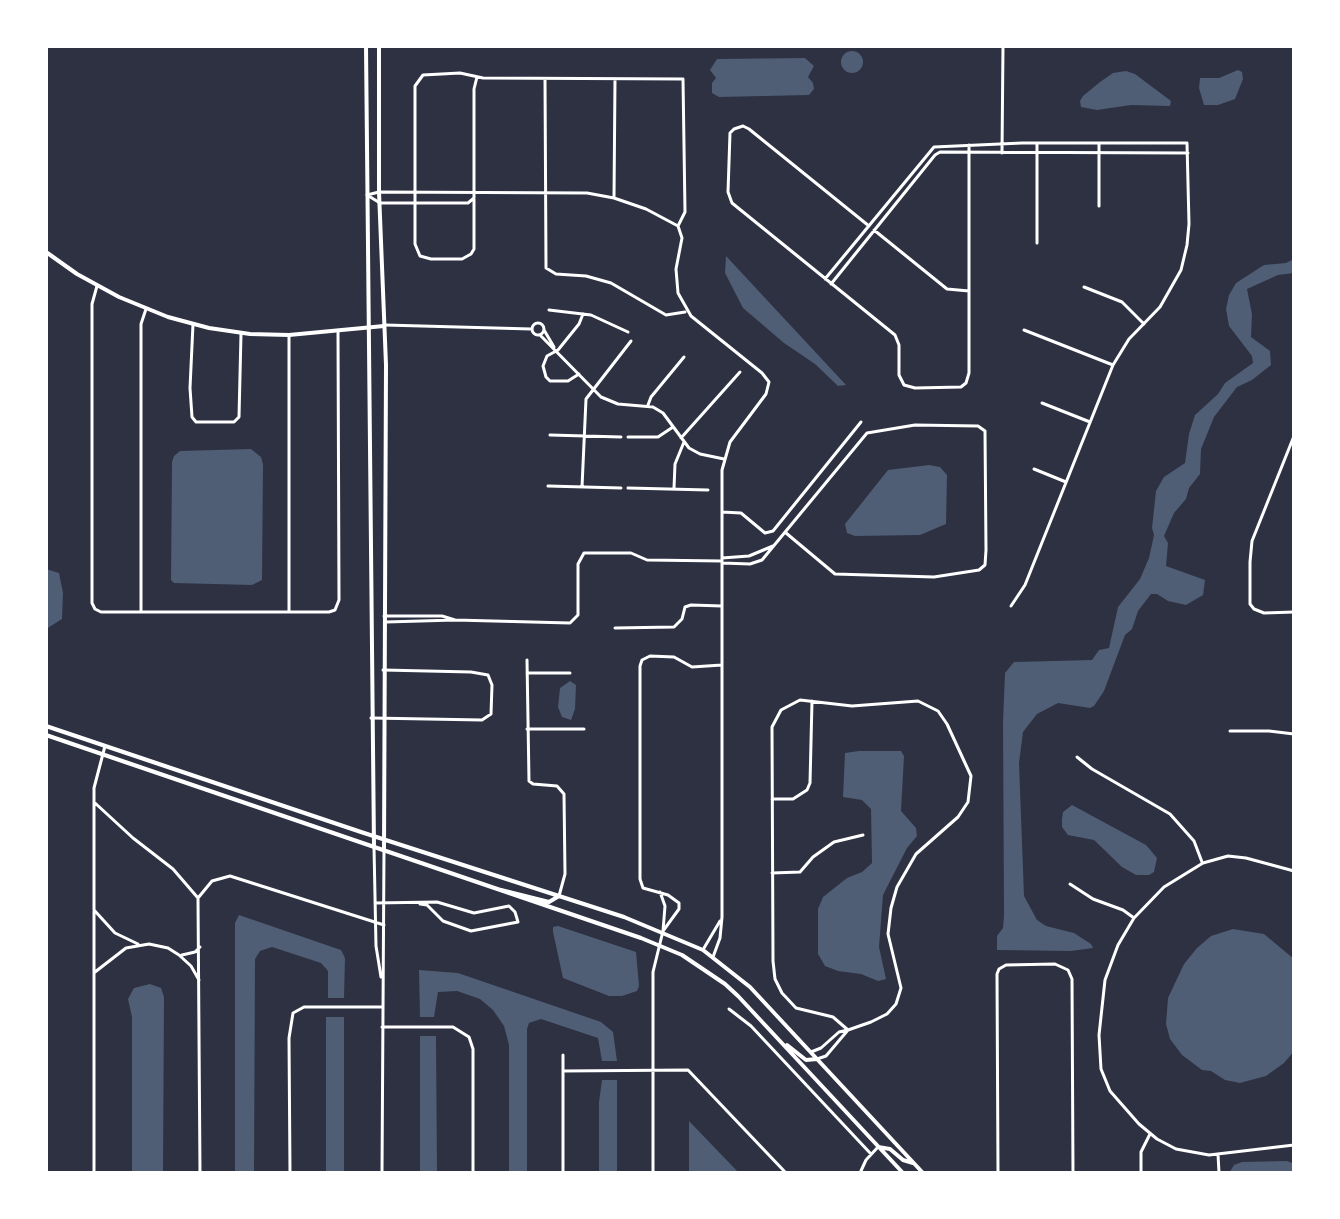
<!DOCTYPE html>
<html>
<head>
<meta charset="utf-8">
<style>
  body { margin:0 }
  #map { position:relative; width:1340px; height:1219px; overflow:hidden; background:#2d3142; font-family:Signika,sans-serif }
  canvas { display:block }
  .frame { position:absolute; inset:0; border:48px solid #fff; pointer-events:none }
</style>
</head>
<body>
<div id="map">
<canvas width="1340" height="1219"></canvas>
<div class="frame"></div>
</div>
<script>
const g = document.querySelector('canvas').getContext('2d');
g.lineJoin = 'round';
function paint(path, color) { g.fillStyle = color; g.fill(path, 'evenodd'); }
const poly = rows => new Path2D(rows.map(r => 'M' + r).join(''));
function trace(path, color, width, dash) { g.strokeStyle = color; g.lineWidth = width; g.lineCap = dash ? 'butt' : 'round'; g.setLineDash(dash || []); g.stroke(path); }
const water = poly([
  '841 62a11 11 0 1 1 22 0a11 11 0 1 1-22 0Z',
  [805,58,814,66,808,77,813,83,814,89,809,95,719,97,712,93,712,83,716,78,710,70,717,59],
  [1238,70,1242,72,1243,79,1235,99,1218,105,1204,105,1199,88,1200,78,1219,78],
  [1126,71,1135,74,1171,101,1170,106,1131,105,1097,110,1081,107,1080,101,1083,96,1100,82,1113,73],
  [726,256,846,385,838,386,815,364,784,343,743,308,725,273],
  [1294,259,1294,273,1278,275,1247,289,1252,314,1251,337,1270,351,1271,365,1252,380,1237,387,1214,417,1201,449,1200,474,1189,488,1186,499,1174,513,1164,536,1168,543,1166,566,1205,580,1203,595,1186,605,1168,601,1157,594,1151,594,1138,611,1132,629,1125,635,1104,691,1094,706,1090,708,1058,703,1037,714,1023,732,1019,763,1024,896,1037,920,1046,926,1074,933,1091,944,1093,948,1071,951,997,950,997,936,1003,928,1004,915,1003,722,1005,673,1014,662,1092,660,1099,650,1109,648,1118,607,1140,579,1149,558,1154,535,1152,528,1156,491,1164,477,1185,463,1189,434,1195,415,1218,394,1225,383,1253,363,1252,356,1229,326,1226,309,1229,295,1236,283,1264,265,1286,263],
  [251,449,261,457,263,464,262,580,252,585,174,583,171,580,172,462,174,456,180,451],
  [929,465,940,467,947,475,946,524,920,535,855,536,847,533,845,524,888,470],
  [46,569,59,573,63,593,62,619,46,629],
  [570,681,576,685,575,709,571,720,562,717,558,707,560,688],
  [859,751,901,751,904,756,901,811,916,828,917,836,907,848,883,895,879,947,886,979,878,981,861,974,838,971,825,966,818,954,818,909,823,897,847,878,862,872,872,863,871,809,862,800,843,797,845,753],
  [1072,805,1146,845,1157,858,1154,872,1149,875,1136,875,1122,867,1094,840,1068,835,1062,827,1062,819,1063,812],
  [239,915,341,950,345,958,344,998,328,998,328,971,321,963,272,947,260,951,255,959,254,1173,235,1173,235,923],
  [558,926,636,952,639,986,637,991,622,996,609,996,563,978,553,932,553,927],
  [1233,929,1264,934,1294,959,1294,1051,1284,1063,1266,1076,1240,1083,1225,1080,1211,1071,1202,1070,1182,1055,1170,1039,1166,1024,1168,998,1184,964,1197,948,1211,936],
  [419,970,458,973,601,1022,613,1032,617,1061,602,1061,598,1038,541,1019,529,1023,527,1029,527,1173,509,1173,509,1045,504,1026,493,1010,480,999,457,991,438,992,434,1017,420,1017],
  [150,984,161,988,164,997,163,1173,132,1173,132,1017,128,999,134,988],
  [326,1017,344,1017,344,1173,326,1173],
  [420,1036,436,1036,437,1173,420,1173],
  [602,1080,617,1080,617,1173,599,1173,599,1102],
  [689,1121,739,1173,689,1173],
  [1287,1161,1292,1163,1294,1173,1229,1173,1234,1165,1242,1162]
]);
const minor = poly([
  [477,77,474,89,474,249,471,254,462,259,431,259,420,256,415,244,415,86,423,75,460,73,483,78,683,79,685,212,678,226,682,238,676,269,678,293,691,316,762,373,769,382,766,394,730,442,722,470,722,917,720,938,713,957],
  [545,79,546,268,556,274,586,276,611,283,666,315,685,312],
  [1037,143,1037,243],
  [1099,143,1099,206],
  [1002,153,1003,46],
  [367,195,379,192,587,193,614,198,646,209,678,226],
  [367,195,380,203,468,203,474,198],
  [614,198,615,79],
  [869,226,749,129,743,126,734,129,730,133,728,192,732,203,895,335,899,345,899,375,904,385,915,388,961,387,966,383,969,373,969,145],
  [874,230,947,289,969,291],
  [825,279,934,147,1022,143,1187,143,1189,224,1187,245,1181,270,1160,307,1129,339,1113,365,1025,585,1011,606],
  [831,284,935,155,940,152,1188,153],
  [97,286,92,304,92,603,95,609,101,612,329,612,335,610,339,600,338,332],
  [1084,287,1122,302,1144,324],
  [549,310,591,315,628,332],
  '532 329a6 6 0 1 1 12 0a6 6 0 1 1-12 0Z',
  [193,324,190,388,192,417,196,422,234,422,239,417,241,334],
  [385,325,531,329],
  [544,330,554,347],
  [1024,330,1113,365],
  [540,335,601,397,618,404,653,407,663,413,689,448,700,454,724,459],
  [289,336,289,612],
  [579,374,568,381,550,381,546,377,543,366,547,356,558,350,579,324,583,314],
  [1042,403,1090,422],
  [648,405,651,397,684,357],
  [550,435,621,437],
  [1294,436,1252,541,1250,562,1250,604,1254,609,1264,613,1294,612],
  [628,437,658,437,673,427],
  [681,438,740,372],
  [1034,469,1066,482],
  [548,486,621,488],
  [582,487,586,399,631,341],
  [628,488,708,490],
  [674,488,675,464,684,442],
  [722,512,741,513,765,533,773,531,861,422],
  [722,558,749,556,773,546],
  [722,563,750,564,762,560,867,433,915,425,978,426,985,431,986,550,985,565,979,570,934,577,835,574,786,533],
  [141,612,141,324,146,309],
  [384,616,442,616,455,620],
  [386,622,455,620,570,623,578,615,578,564,584,553,631,553,647,560,722,561],
  [615,628,674,627,682,619,685,607,691,605,722,606],
  [527,660,529,781,533,784,557,786,564,794,565,874,559,896],
  [527,673,570,673],
  [371,718,482,720,491,714,492,685,488,675,471,672,383,670],
  [527,729,584,729],
  [1230,731,1269,731,1294,734],
  [1077,757,1092,769,1170,814,1194,841,1202,862],
  [772,799,793,799,807,790,810,783,812,701],
  [95,803,133,838,173,869,198,898,200,1173],
  [374,847,376,946,381,977],
  [1294,871,1246,858,1228,856,1203,863,1164,887,1134,918,1118,945,1105,980,1099,1035,1101,1069,1110,1091,1139,1124,1157,1139,1176,1149,1209,1155,1294,1145],
  [772,873,800,872,813,857,834,842,863,835],
  [1070,884,1093,899,1123,910,1134,918],
  [198,898,212,881,230,876,384,925],
  [375,903,437,902,474,913,509,906,515,912,518,922,471,931,443,921,427,905,420,904],
  [94,910,115,933,138,944],
  [663,931,679,909,679,903,668,895,643,888,640,879,640,666,642,660,650,656,674,657,692,667,722,665],
  [704,948,720,921],
  [182,955,195,952,200,947],
  [95,972,126,948,149,944,168,948,179,955,191,966,199,980],
  [729,1009,751,1026,871,1154],
  [382,1027,453,1027,469,1037,473,1049,473,1173],
  [811,1052,821,1048,839,1032,848,1030,871,1022,887,1014,896,1004,901,988,888,934,891,908,897,887,916,854,958,817,968,802,971,776,947,724,938,711,918,701,852,706,800,700,781,710,772,727,773,961,775,979,782,993,796,1008,833,1017,848,1030],
  [817,1059,826,1056,848,1030],
  [563,1071,688,1070,786,1173],
  [1218,1154,1219,1173],
  [94,1173,94,788,105,746],
  [290,1173,289,1038,293,1013,304,1007,382,1007],
  [382,1173,384,850],
  [563,1173,563,1055],
  [653,1173,653,972,663,931,665,906,660,892],
  [860,1173,866,1160,878,1147],
  [998,1173,997,974,999,969,1006,965,1055,964,1068,970,1072,979,1073,1173],
  [1141,1173,1141,1152,1150,1134]
]);
const tertiary = poly([
  [46,252,77,274,119,297,168,317,209,328,250,334,289,335,384,326]
]);
const secondary = poly([
  [366,46,374,847],
  [379,46,379,192,386,365,384,850],
  [46,726,361,832,624,917,703,950,750,987,923,1173],
  [46,735,641,938,682,955,725,984,738,996,903,1173],
  [497,889,549,902,559,896],
  [787,1045,806,1060,817,1059],
  [878,1147,890,1149,903,1160,913,1163]
]);
paint(water, '#4f5d75');
trace(minor, '#fff', 3);
trace(tertiary, '#fff', 4);
trace(secondary, '#fff', 4);
</script>
</body>
</html>
